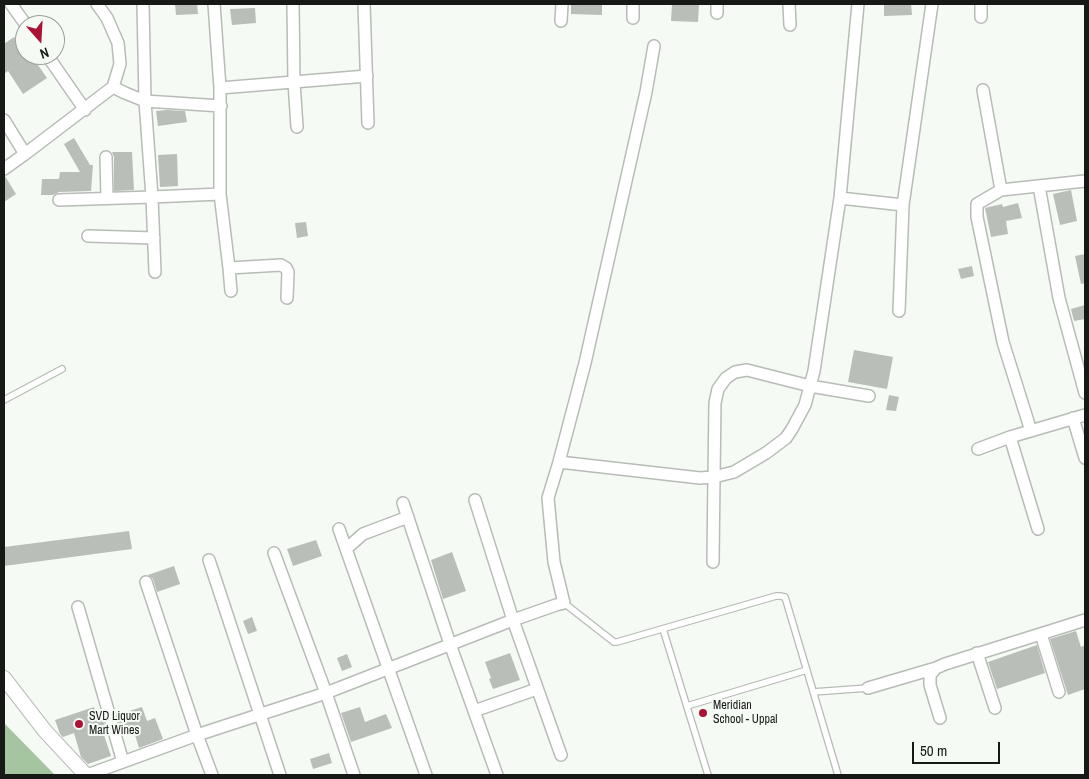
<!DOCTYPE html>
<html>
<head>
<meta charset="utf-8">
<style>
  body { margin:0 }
  #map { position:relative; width:1089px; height:779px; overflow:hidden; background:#f5faf4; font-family:"Archivo Narrow",sans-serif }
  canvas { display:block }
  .frame { position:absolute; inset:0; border:5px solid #171917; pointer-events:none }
  .north { position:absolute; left:15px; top:15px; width:50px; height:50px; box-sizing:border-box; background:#f5faf4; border:1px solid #9ca09c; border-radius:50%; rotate:161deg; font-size:14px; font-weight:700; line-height:20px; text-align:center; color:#171917 }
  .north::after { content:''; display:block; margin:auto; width:18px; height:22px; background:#aa1336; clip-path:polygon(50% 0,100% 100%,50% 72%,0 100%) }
  .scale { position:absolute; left:912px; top:742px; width:88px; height:22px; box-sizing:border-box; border:2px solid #171917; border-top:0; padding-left:6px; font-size:15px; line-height:18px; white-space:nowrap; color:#171917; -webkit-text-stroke:4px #f5faf4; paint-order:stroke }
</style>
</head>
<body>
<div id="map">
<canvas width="1089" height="779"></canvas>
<div class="frame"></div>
<div class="north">N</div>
<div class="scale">50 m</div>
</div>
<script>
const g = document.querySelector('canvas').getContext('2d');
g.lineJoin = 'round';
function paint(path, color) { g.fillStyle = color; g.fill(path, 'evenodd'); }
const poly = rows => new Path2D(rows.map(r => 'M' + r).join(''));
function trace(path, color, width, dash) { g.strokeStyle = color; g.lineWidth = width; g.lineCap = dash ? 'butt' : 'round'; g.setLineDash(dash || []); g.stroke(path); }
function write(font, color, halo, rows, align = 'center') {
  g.font = font + ' "Archivo Narrow",sans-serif'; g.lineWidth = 4; g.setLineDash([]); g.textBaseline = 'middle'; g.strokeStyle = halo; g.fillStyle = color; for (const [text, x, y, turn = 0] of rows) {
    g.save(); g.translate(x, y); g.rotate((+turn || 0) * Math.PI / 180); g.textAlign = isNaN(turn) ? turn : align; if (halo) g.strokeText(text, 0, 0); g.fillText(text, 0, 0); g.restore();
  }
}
const water = poly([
  [4,723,55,775,4,775]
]);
const building = poly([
  [175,4,197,4,198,14,176,15],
  [571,4,602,4,602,15,571,14],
  [672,4,699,5,698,22,671,21],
  [884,4,911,4,912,15,884,16],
  [255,8,256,23,232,25,230,9],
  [14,37,25,53,25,55,31,55,47,78,23,94,8,71,4,74,4,44],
  [167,110,185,111,187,122,158,126,156,111],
  [74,138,90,165,93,165,91,191,59,192,53,195,41,195,42,179,59,179,60,172,80,172,64,144],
  [112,152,132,152,134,190,114,191,114,157],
  [177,154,178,186,160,187,158,155],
  [4,176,5,176,16,194,4,202],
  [1071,190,1077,221,1060,225,1053,194],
  [1018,203,1022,218,1006,221,1008,234,991,237,985,208,1002,204,1003,207],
  [306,222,308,236,297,238,295,223],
  [1085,254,1085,283,1081,284,1075,256],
  [972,266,974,276,961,279,958,269],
  [1085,305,1085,319,1074,321,1071,309],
  [854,350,893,357,887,389,848,382],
  [889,395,899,397,896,411,886,410],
  [129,531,132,549,4,566,4,547],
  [316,540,322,556,293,566,287,549],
  [452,552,466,591,443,599,431,560],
  [174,566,180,584,157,592,153,579,148,575],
  [252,617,257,631,248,634,243,621],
  [1076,631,1081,647,1085,645,1085,689,1068,695,1050,639],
  [1037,645,1045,673,997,689,988,662],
  [510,653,520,680,493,689,489,679,491,678,485,662],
  [347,654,352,667,342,671,337,658],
  [94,707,99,722,103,720,107,734,104,735,111,756,88,764,81,757,74,733,63,737,60,734,55,720],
  [142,707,147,721,155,718,163,739,139,748,132,725,121,729,117,715],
  [360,707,365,722,386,714,392,728,351,742,341,713],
  [329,753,332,763,313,769,310,759]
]);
const service = poly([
  [4,400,62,369],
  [564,603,614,642,617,642,776,596,780,596,785,597,838,775],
  [663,629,708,775],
  [813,692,868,688],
  [687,706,807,670]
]);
const minor = poly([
  [11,4,26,25],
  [143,4,145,101,152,197,220,194],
  [214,4,220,88,220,194,229,268,281,265,286,268,288,272,287,298],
  [293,4,294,82,297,127],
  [364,4,368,123],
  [789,4,790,25],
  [858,4,840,198,814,371,810,386,869,396],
  [717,13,717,4],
  [981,17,981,4],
  [633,18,633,4],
  [561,21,562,4],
  [47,55,85,110],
  [113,87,125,93,145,101,221,106],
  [220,88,367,76],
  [983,90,1001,190],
  [4,120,25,154],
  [106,157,107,198],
  [4,169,25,154,113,87,120,64,118,43,107,18,97,4],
  [1039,186,1059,298,1085,393],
  [840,198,903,205],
  [59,200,152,197,155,272],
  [88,236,154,238],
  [229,268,231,291],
  [899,311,903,205,932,4],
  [1073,418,1085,458],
  [1031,431,1003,342,977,217,977,204,1001,190,1085,181],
  [1010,437,1038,529],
  [978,449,1010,437,1085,415],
  [559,462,700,478,714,477,734,472,766,453,786,438,792,429,805,405,810,386,747,370,735,372,726,378,718,389,715,403,714,477,713,562],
  [475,500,513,620,561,755],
  [403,503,450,644,497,775],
  [339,529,426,775],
  [346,549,363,534,408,517],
  [274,553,326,693,354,775],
  [209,560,280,775],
  [146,582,197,735,212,775],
  [78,607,123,762],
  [1041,634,1059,692],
  [977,653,995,708],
  [868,688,936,668],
  [474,711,537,689],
  [940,718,930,685,930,675,936,668,945,664,1085,620],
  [87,775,197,735,326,693,513,620,556,605,564,603,554,562,548,498,559,462,585,363,646,92,654,46]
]);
const tertiary = poly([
  [4,678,45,731,86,775]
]);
const markers = [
  [703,713,5,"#aa1336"],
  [79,724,5,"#aa1336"]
];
const poiNames = [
  ["Meridian",713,706],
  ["School - Uppal",713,720],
  ["SVD Liquor",89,717],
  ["Mart Wines",89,731]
];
paint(water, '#a4c59f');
paint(building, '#b9beb8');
trace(service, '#b7bcb6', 8);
trace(minor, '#b7bcb6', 14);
trace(tertiary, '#b7bcb6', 16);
trace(service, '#fff', 5.5);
trace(minor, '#fff', 11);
trace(tertiary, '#fff', 14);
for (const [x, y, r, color] of markers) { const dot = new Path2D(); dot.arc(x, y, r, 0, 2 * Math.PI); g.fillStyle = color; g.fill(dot); trace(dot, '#f5faf4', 2); }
write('12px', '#171917', '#f5faf4', poiNames, 'left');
</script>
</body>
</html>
